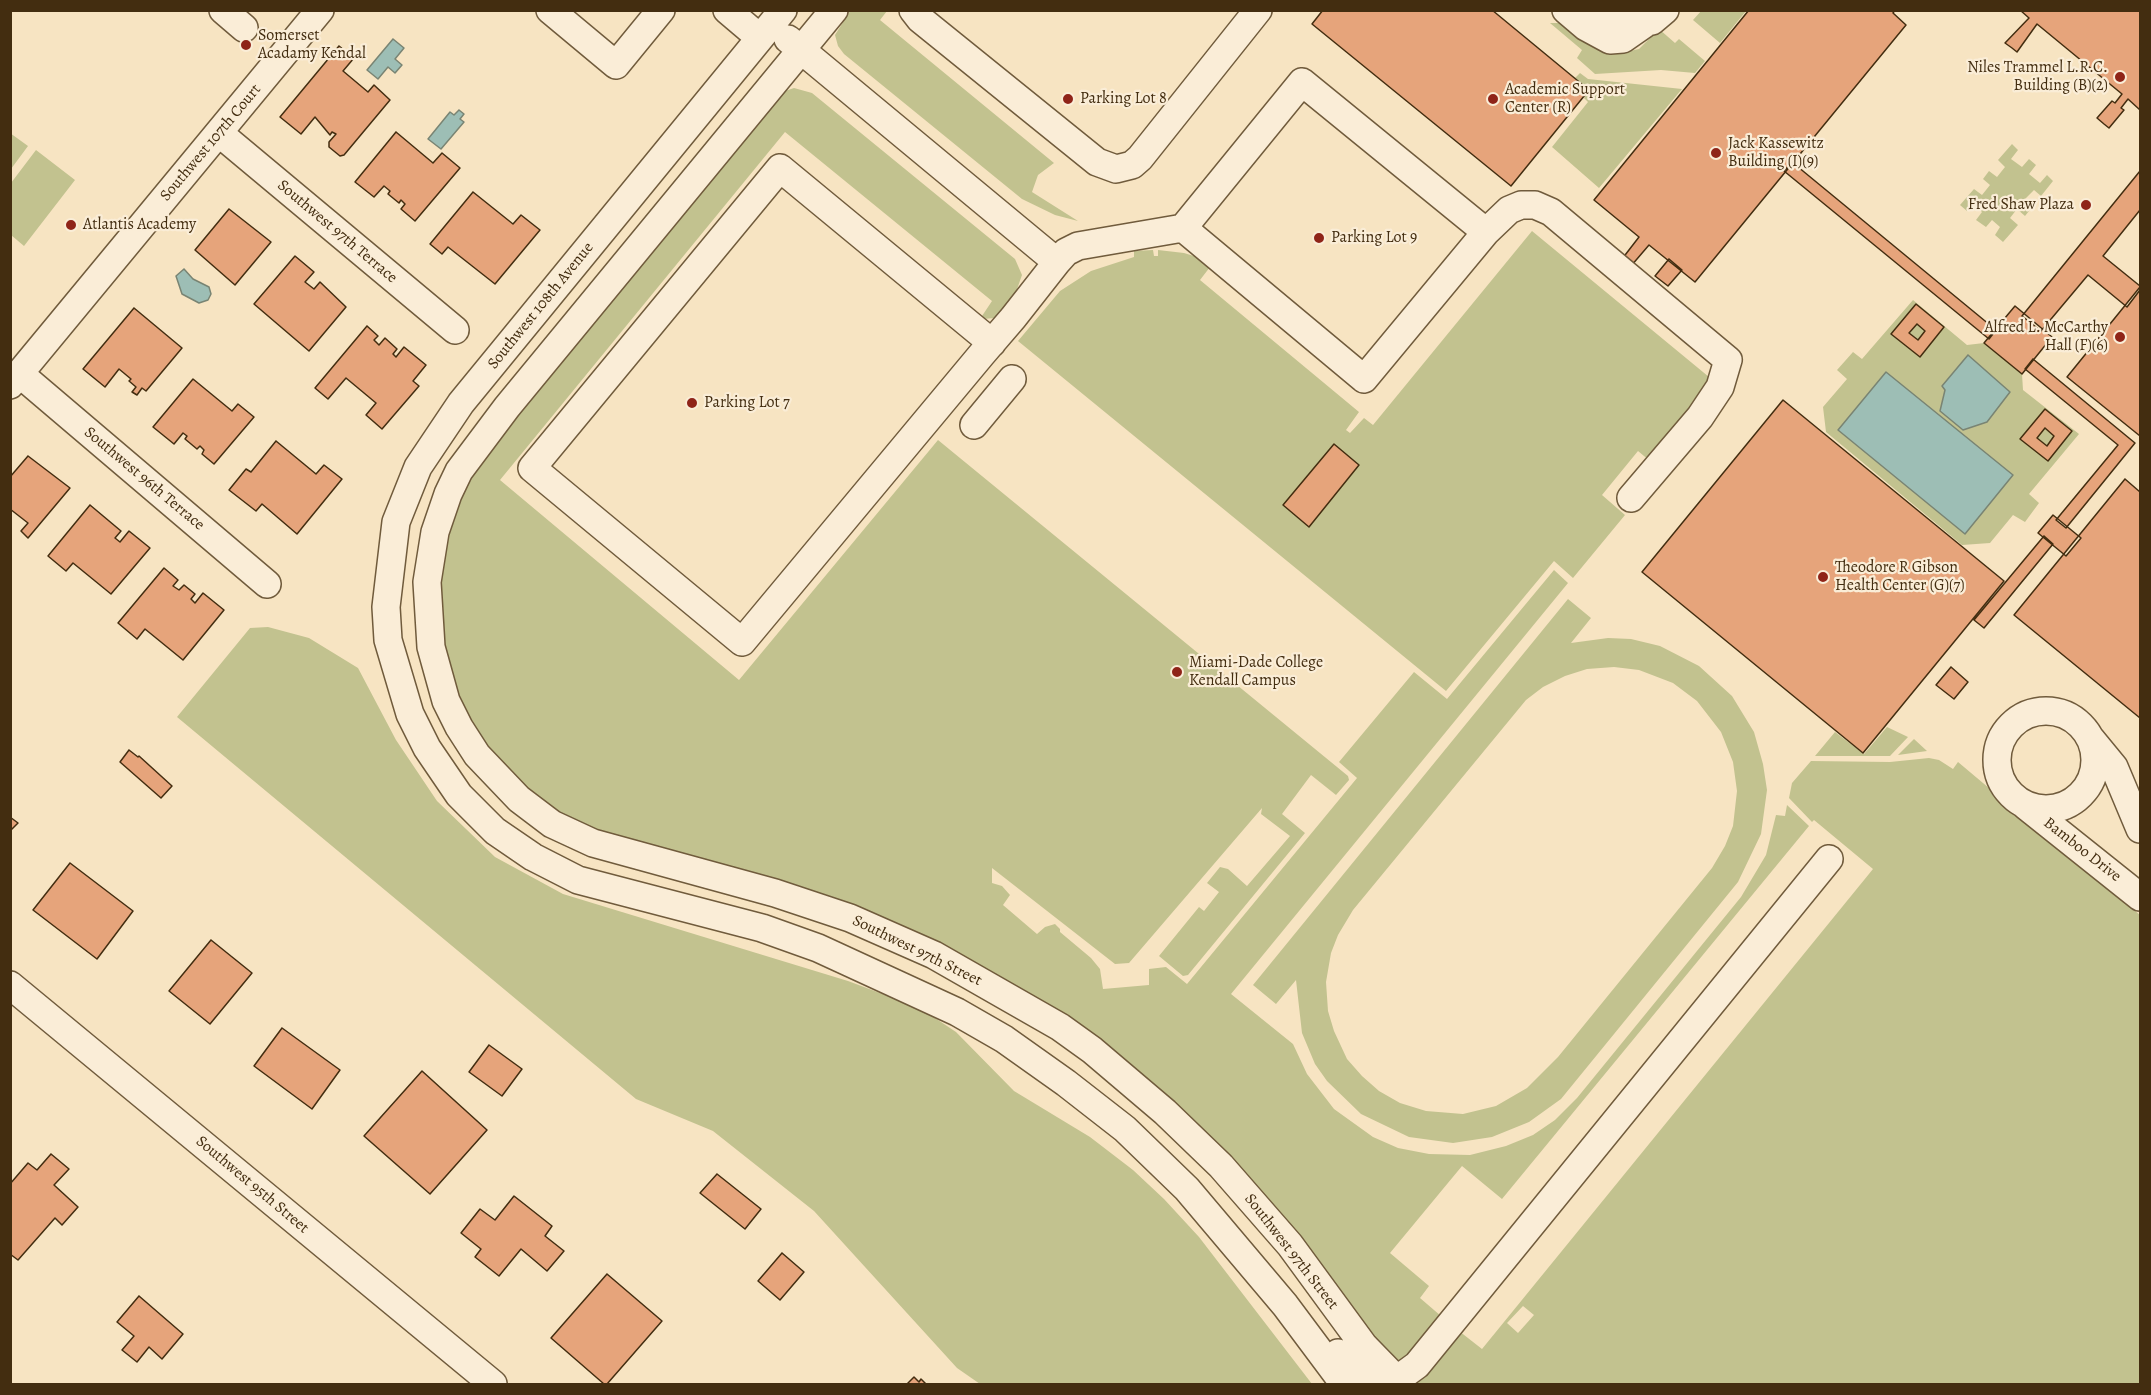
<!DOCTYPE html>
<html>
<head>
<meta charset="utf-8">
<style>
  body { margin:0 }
  #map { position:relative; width:2151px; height:1395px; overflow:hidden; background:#f7e4c2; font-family:Alegreya,serif }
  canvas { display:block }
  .frame { position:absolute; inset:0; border:12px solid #432d10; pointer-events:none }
</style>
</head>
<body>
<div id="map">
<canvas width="2151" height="1395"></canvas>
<div class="frame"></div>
</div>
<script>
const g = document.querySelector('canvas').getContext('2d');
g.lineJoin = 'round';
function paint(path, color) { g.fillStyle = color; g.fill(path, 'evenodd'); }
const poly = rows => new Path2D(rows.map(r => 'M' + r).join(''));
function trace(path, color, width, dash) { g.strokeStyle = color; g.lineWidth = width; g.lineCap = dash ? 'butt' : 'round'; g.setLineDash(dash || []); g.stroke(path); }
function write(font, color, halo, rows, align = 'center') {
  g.font = font + ' Alegreya,serif'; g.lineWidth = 4.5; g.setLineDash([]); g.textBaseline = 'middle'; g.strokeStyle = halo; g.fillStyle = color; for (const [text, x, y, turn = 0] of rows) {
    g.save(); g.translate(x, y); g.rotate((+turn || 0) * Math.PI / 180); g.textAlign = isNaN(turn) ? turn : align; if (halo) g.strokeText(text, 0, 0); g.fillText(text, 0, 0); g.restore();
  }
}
const green = poly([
  [1702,10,1746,10,1746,11,1720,43,1693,20],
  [850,11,887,11,880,20,1054,163,1038,175,1032,192,1078,221,1055,215,1022,199,844,54,838,46,835,35],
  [1550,23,1562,23,1594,47,1616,54,1639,49,1659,29,1675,43,1679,39,1705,61,1695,73,1661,70,1595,74,1577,58,1582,50],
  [1580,73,1588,79,1682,89,1599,188,1552,147,1588,102,1584,98,1589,90,1575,78],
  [794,88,812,93,1015,259,1022,275,1016,292,995,318,983,319,982,316,992,301,785,132,500,480,739,680,938,440,1348,776,1349,780,1336,795,1311,775,1282,814,1305,833,1188,975,1183,976,1159,956,1199,907,1204,911,1219,892,1207,883,1220,867,1228,869,1247,886,1290,836,1261,814,1262,808,1129,963,1115,964,992,868,992,883,1002,886,1010,895,1003,905,1037,934,1045,927,1055,924,1060,929,1060,932,1091,958,1100,969,1103,989,1149,985,1149,969,1166,967,1187,984,1357,778,1339,762,1414,672,1447,699,1554,570,1568,583,1231,994,1293,1044,1307,1074,1334,1109,1373,1137,1398,1148,1429,1154,1470,1155,1506,1146,1533,1135,1555,1120,1577,1098,1741,897,1766,855,1776,815,1785,816,1787,805,1809,826,1502,1199,1462,1166,1390,1253,1429,1286,1420,1298,1441,1316,1408,1357,1401,1361,1394,1360,1060,1015,565,818,539,801,496,761,461,705,442,649,437,578,450,519,477,464,785,91],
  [10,133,28,146,11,169,10,169],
  [2012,144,2018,150,2011,159,2022,167,2029,159,2036,165,2029,174,2040,183,2047,175,2053,181,2041,196,2034,190,2025,199,2033,206,2025,216,2017,209,2010,218,2018,225,2003,242,1995,235,2000,227,1992,220,1986,227,1976,220,1982,212,1974,204,1967,211,1960,205,1974,189,1982,195,1990,185,1983,179,1989,171,1997,177,2005,167,1998,160],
  [36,150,75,180,24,246,11,235,11,183],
  [1532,231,1709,377,1697,402,1650,461,1638,451,1602,495,1625,515,1573,578,1554,561,1446,691,1018,341,1060,291,1091,271,1134,257,1134,251,1153,250,1154,256,1158,256,1158,250,1184,253,1197,257,1210,267,1200,280,1359,412,1346,430,1350,433,1364,418,1373,425],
  [1913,300,1967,345,1984,343,2022,374,2023,390,2079,434,2029,494,2039,503,2025,522,2013,515,1990,543,1962,545,1826,432,1823,407,1847,379,1837,370,1853,352,1862,359],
  [1568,599,1591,618,1571,643,1608,638,1631,639,1660,646,1699,666,1732,696,1754,732,1763,764,1767,790,1761,834,1738,882,1561,1099,1529,1122,1492,1137,1453,1143,1409,1137,1361,1114,1327,1081,1315,1064,1302,1033,1296,980,1276,1004,1253,985],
  [1614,667,1639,670,1673,683,1697,701,1721,732,1733,762,1737,791,1733,826,1725,846,1712,868,1558,1057,1527,1088,1496,1106,1463,1114,1426,1111,1400,1103,1379,1091,1362,1076,1347,1059,1334,1031,1328,1011,1326,982,1331,953,1338,935,1353,910,1526,700,1543,687,1565,676,1587,669],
  [268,627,309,638,358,668,396,740,437,801,495,857,563,894,848,981,920,1008,956,1032,1014,1091,1090,1137,1133,1170,1164,1199,1199,1237,1312,1384,980,1384,957,1368,814,1211,713,1131,636,1099,177,717,250,628],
  [1887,727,1908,737,1890,756,1815,756,1835,732,1864,754],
  [1914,739,1927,751,1898,755],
  [1929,758,1939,760,1953,769,1958,762,2140,915,2140,1384,1420,1384,1417,1382,1459,1331,1482,1349,1873,869,1814,820,1812,822,1789,798,1792,783,1811,761,1890,762],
  [1523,1306,1534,1315,1518,1333,1507,1323]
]);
const water = poly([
  [393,39,404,48,395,59,402,65,395,73,388,67,378,79,367,70,393,39],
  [459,110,464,114,460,119,464,122,441,149,428,139,450,112,454,115,459,110],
  [184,269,193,279,209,287,211,294,208,300,199,303,182,294,176,276,184,269],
  [1968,355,2010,392,1987,422,1963,430,1940,411,1945,390,1942,386,1968,355],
  [1886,372,2013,475,1965,534,1838,430,1886,372]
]);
const building = poly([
  [1323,10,1492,10,1589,90,1511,186,1312,24,1323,10],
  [1749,10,1895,10,1893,13,1906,25,1695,282,1649,245,1631,266,1622,259,1639,237,1594,200,1749,10],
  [2020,10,2140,10,2140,110,2128,99,2121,108,2124,110,2109,128,2104,124,2097,118,2112,101,2115,103,2122,94,2037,24,2017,52,2012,48,2005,43,2029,18,2020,10],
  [339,46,354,58,343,71,368,92,374,85,390,100,344,155,340,156,329,147,329,142,336,134,332,132,330,135,315,117,301,134,280,117,339,46],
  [396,132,433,163,442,153,460,168,415,221,401,209,405,204,401,200,399,203,388,194,390,191,384,186,374,197,355,182,396,132],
  [1792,162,1996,330,1989,339,1784,171,1792,162],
  [2140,171,2140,210,2103,256,2140,286,2140,290,2127,307,2088,275,2041,331,2022,316,2140,171],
  [473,192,513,224,521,215,540,230,495,284,448,247,442,254,430,244,473,192],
  [229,209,271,242,235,285,195,250,229,209],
  [295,256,314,272,305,282,314,289,320,282,346,307,309,351,254,304,295,256],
  [1669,259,1682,270,1668,286,1655,276,1669,259],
  [2140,287,2140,436,2067,377,2140,287],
  [1916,304,1944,327,1920,357,1891,334,1916,304],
  [1917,324,1925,331,1918,340,1909,333,1917,324],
  [2015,306,2052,337,2022,374,1984,343,2015,306],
  [134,308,182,348,146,391,142,388,137,395,132,392,136,387,129,381,131,379,119,369,105,387,83,369,134,308],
  [367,326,378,336,374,340,379,345,385,338,397,349,393,354,396,357,404,347,426,365,413,381,419,386,382,429,366,415,376,403,346,378,328,399,315,388,367,326],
  [2033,359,2135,443,2066,528,2056,520,2118,445,2025,369,2033,359],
  [193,379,232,411,238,404,254,417,214,464,202,454,204,450,200,446,197,449,185,439,187,436,183,433,174,444,153,427,193,379],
  [1783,400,2004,581,1863,753,1642,572,1783,400],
  [2045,409,2072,431,2048,461,2020,439,2045,409],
  [2045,428,2054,436,2047,446,2037,438,2045,428],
  [276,441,316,474,324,465,342,479,297,534,262,504,256,511,229,490,246,469,251,472,276,441],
  [1334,444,1359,465,1309,527,1283,505,1334,444],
  [28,456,70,488,28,538,21,531,28,523,10,509,10,477,28,456],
  [2125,479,2140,492,2140,718,2014,615,2125,479],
  [90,505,121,531,115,538,120,542,129,531,150,548,111,594,73,563,66,571,48,556,90,505],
  [2053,515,2081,538,2066,556,2038,533,2053,515],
  [2044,536,2053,544,1984,628,1974,620,2044,536],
  [164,568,178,580,173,586,179,590,184,585,195,594,191,599,195,603,203,593,224,610,183,660,145,629,137,639,118,623,164,568],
  [1951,667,1968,682,1954,699,1936,685,1951,667],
  [129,750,138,757,139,756,172,786,161,798,120,762,129,750],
  [10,817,18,823,10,831,10,817],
  [70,863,133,911,97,959,33,910,70,863],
  [211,940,252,973,210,1024,169,991,211,940],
  [282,1028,340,1070,312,1109,254,1066,282,1028],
  [489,1045,522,1069,502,1096,469,1072,489,1045],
  [422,1071,487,1130,430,1194,364,1136,422,1071],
  [51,1154,69,1169,54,1185,78,1207,62,1225,55,1218,18,1260,10,1254,10,1184,28,1163,37,1170,51,1154],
  [717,1174,761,1209,745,1229,700,1193,717,1174],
  [514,1196,552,1226,545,1236,564,1251,547,1271,521,1249,499,1276,475,1257,481,1249,461,1233,480,1209,495,1220,514,1196],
  [782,1253,804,1272,780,1300,758,1281,782,1253],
  [607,1274,662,1321,607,1384,604,1384,551,1338,607,1274],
  [139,1296,183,1334,162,1359,149,1347,137,1362,122,1350,134,1336,117,1322,139,1296],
  [914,1377,919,1382,921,1379,926,1384,907,1384,914,1377]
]);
const minor = poly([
  [223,10,244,28],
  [550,10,616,65,661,10],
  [727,10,760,38],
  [783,10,461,403,418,467,396,522,386,607,388,640,410,714,427,748,459,795,495,831,533,857,578,880,762,928,818,948,957,1012,1004,1039,1066,1083,1125,1129,1187,1189,1285,1305,1344,1384],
  [834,10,507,407,459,471,448,494,435,532,427,582,431,647,446,701,459,727,477,755,519,799,552,824,593,843,775,893,850,918,934,955,1060,1027,1092,1050,1165,1112,1221,1166,1290,1245,1364,1346,1401,1384],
  [913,10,920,19,1097,162,1116,169,1132,165,1140,158,1258,10],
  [1566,10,1586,27,1610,40,1623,39,1646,23],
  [1602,10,1616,21,1630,25,1652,21,1665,10],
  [788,39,1057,262],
  [219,133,455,330],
  [1486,232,1509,210,1521,205,1535,205,1551,212,1728,360,1720,387,1700,417,1631,498],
  [992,343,780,168,532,468,742,642,982,354,1013,318,1057,262,1066,252,1078,246,1183,228,1302,82,1486,232,1364,379,1183,228],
  [20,374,267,584],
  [10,385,320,10],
  [974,425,1012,379],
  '1997 760a49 49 0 1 1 98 0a49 49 0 1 1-98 0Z',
  [2091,739,2114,767,2140,829],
  [2026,806,2140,897],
  [10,985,493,1384],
  [1338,1353,1369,1384],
  [1391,1384,1417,1365,1829,859]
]);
const markers = [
  [246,45,6,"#8f2418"],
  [2120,77,6,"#8f2418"],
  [1068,99,6,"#8f2418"],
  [1493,99,6,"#8f2418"],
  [1716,153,6,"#8f2418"],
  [2086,205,6,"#8f2418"],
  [71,225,6,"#8f2418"],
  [1319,238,6,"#8f2418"],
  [2120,337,6,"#8f2418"],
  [692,403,6,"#8f2418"],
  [1823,577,6,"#8f2418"],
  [1177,672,6,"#8f2418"]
];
const poiNames = [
  ["Somerset",258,36],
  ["Acadamy Kendal",258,54],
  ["Niles Trammel L.R.C.",2108,68,"right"],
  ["Building (B)(2)",2108,86,"right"],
  ["Academic Support",1505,90],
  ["Center (R)",1505,108],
  ["Parking Lot 8",1080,99],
  ["Jack Kassewitz",1728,144],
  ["Building (I)(9)",1728,162],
  ["Fred Shaw Plaza",2074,205,"right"],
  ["Atlantis Academy",83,225],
  ["Parking Lot 9",1331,238],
  ["Alfred L. McCarthy",2108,328,"right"],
  ["Hall (F)(6)",2108,346,"right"],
  ["Parking Lot 7",704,403],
  ["Theodore R Gibson",1835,568],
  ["Health Center (G)(7)",1835,586],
  ["Miami-Dade College",1189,663],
  ["Kendall Campus",1189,681]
];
const streetNames = [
  ["Southwest 107th Court",211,143,-50],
  ["Southwest 97th Terrace",337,232,40],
  ["Southwest 108th Avenue",541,306,-51],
  ["Southwest 96th Terrace",144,479,40],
  ["Bamboo Drive",2082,850,38],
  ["Southwest 97th Street",917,951,26],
  ["Southwest 95th Street",252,1185,40],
  ["Southwest 97th Street",1291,1252,52]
];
paint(green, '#c2c28f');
paint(water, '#9dbeb5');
trace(water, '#798473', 1.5);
paint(building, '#e6a47b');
trace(building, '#432d10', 1.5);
trace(minor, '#705b3c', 30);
trace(minor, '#faedd7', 27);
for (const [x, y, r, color] of markers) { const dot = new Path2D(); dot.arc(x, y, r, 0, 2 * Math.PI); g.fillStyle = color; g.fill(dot); trace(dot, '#faedd7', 2); }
write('16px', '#432d10', '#faedd7', poiNames, 'left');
write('16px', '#432d10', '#faedd7', streetNames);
</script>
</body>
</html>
